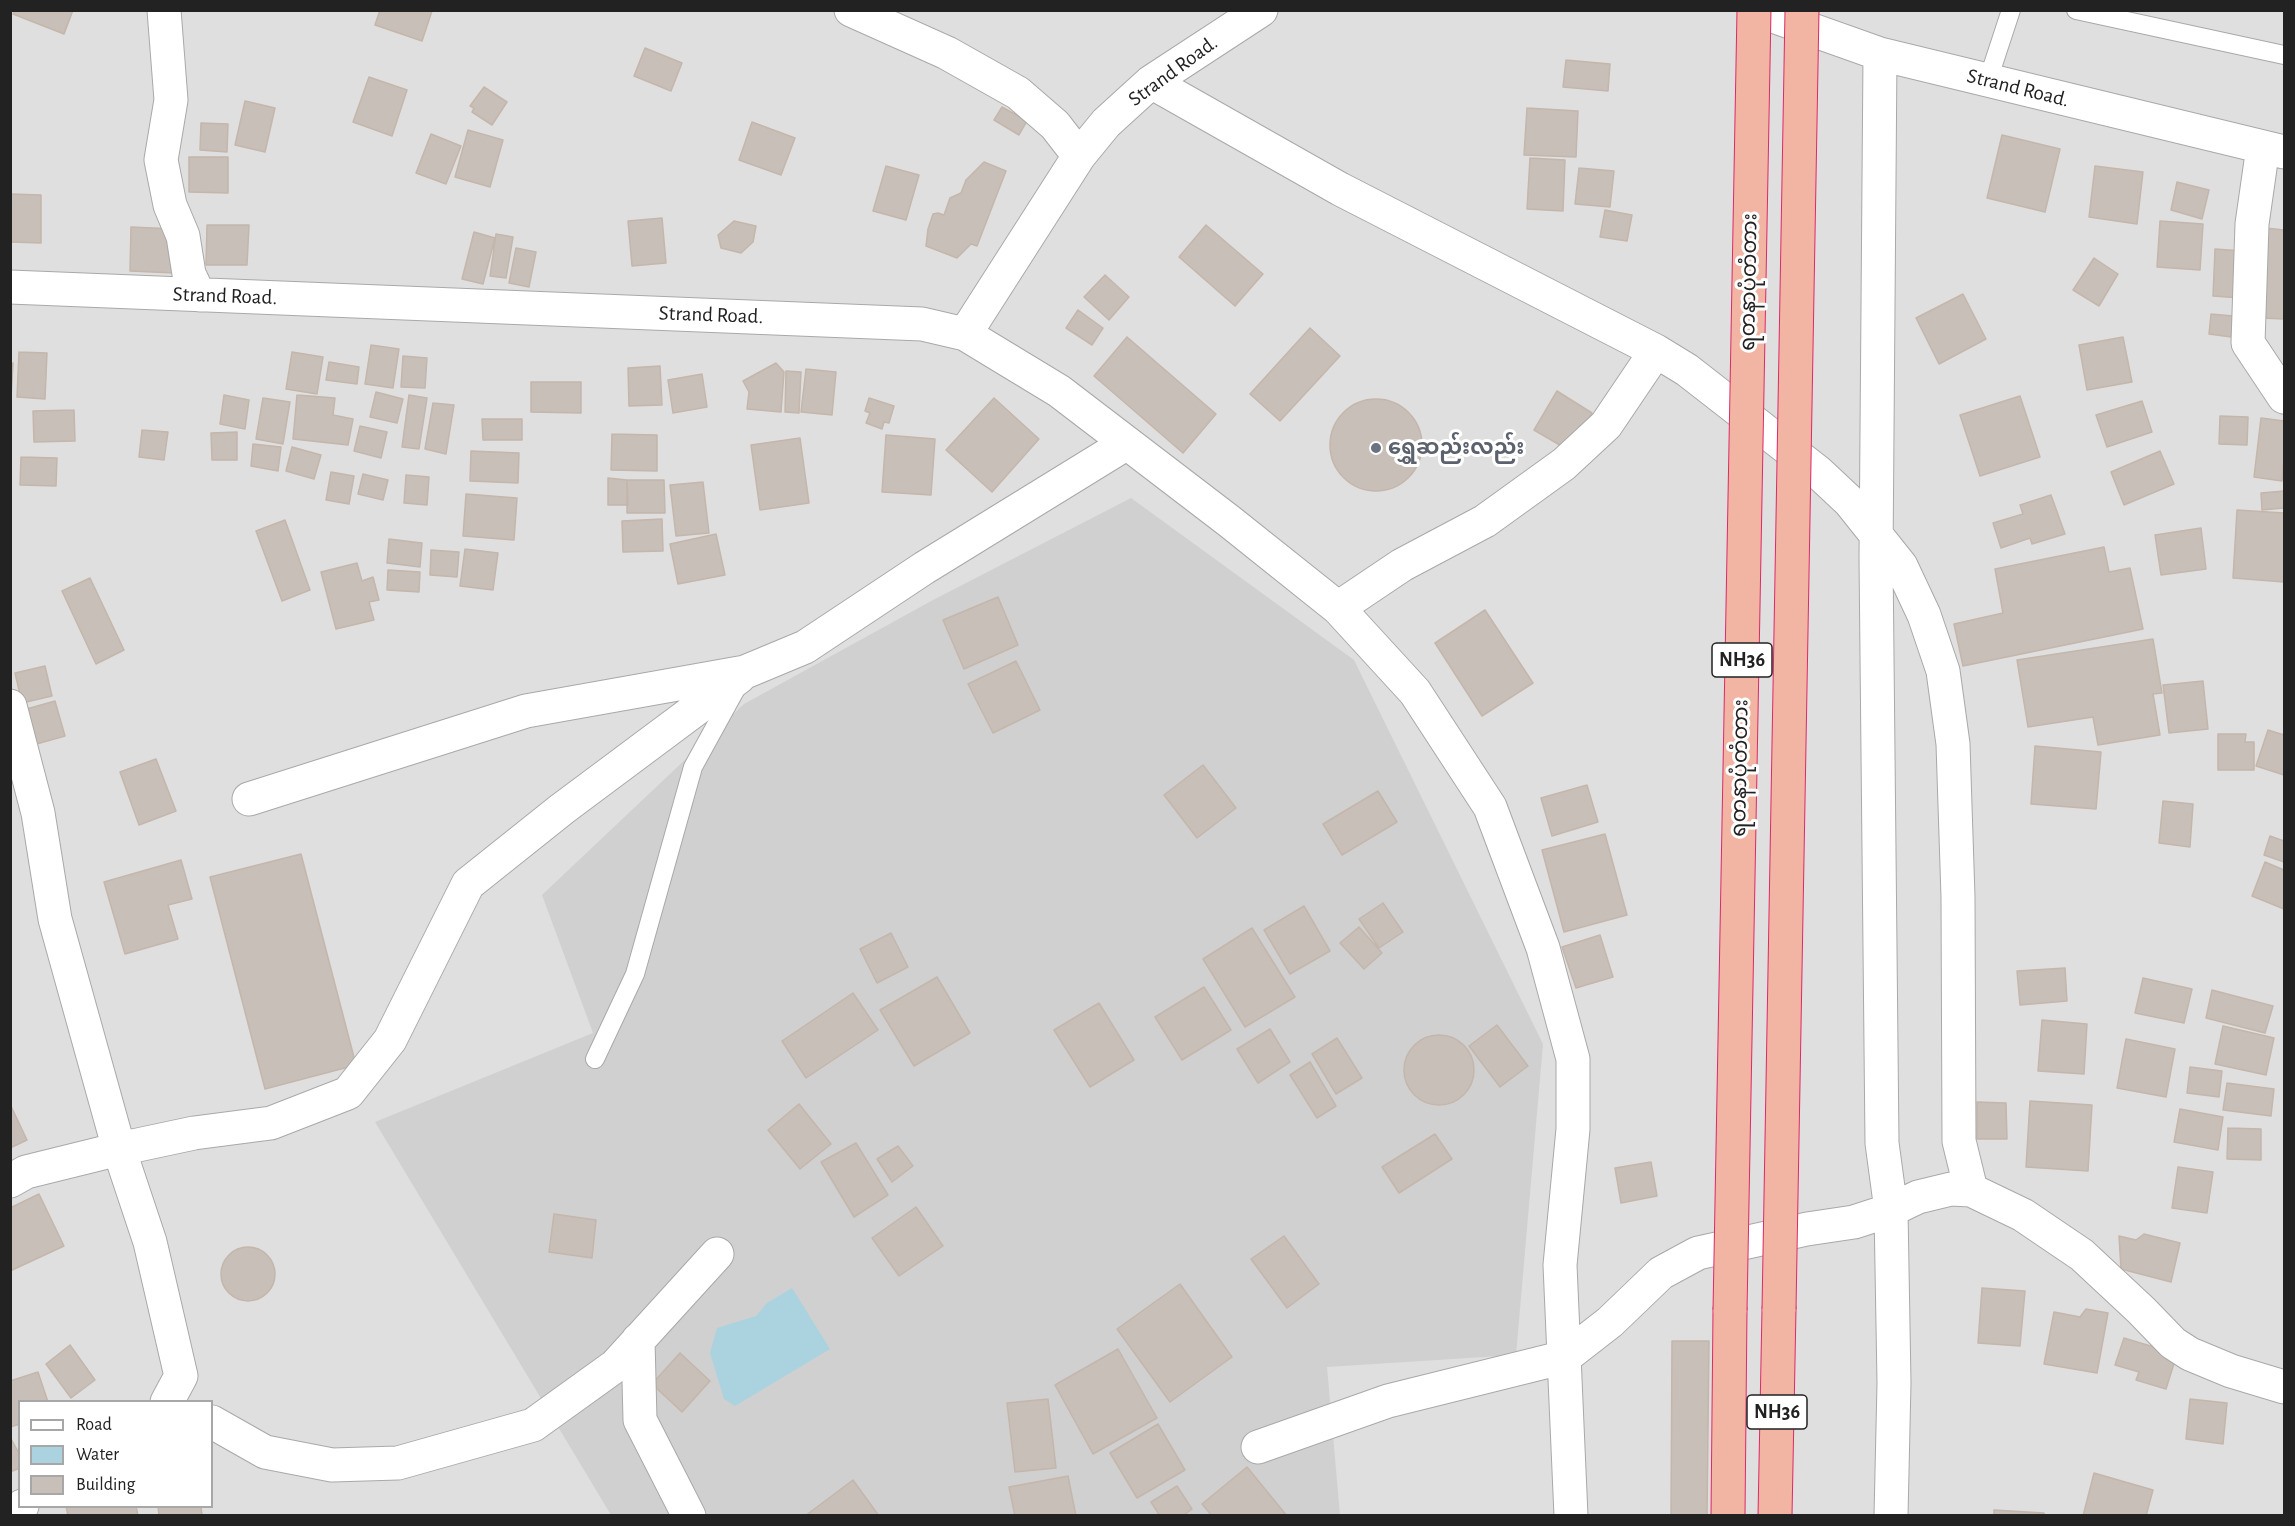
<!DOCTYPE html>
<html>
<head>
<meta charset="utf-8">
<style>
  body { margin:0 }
  #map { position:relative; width:2295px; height:1526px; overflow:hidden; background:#f2efe9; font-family:"Alegreya Sans",sans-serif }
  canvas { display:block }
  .frame { position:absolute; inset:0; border:12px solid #222; pointer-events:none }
  .legend { position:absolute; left:18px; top:1400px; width:195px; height:108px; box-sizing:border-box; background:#fff; border:2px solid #a7a7a7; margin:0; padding:8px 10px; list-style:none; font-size:18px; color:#222 }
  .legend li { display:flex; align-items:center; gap:12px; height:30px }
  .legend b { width:30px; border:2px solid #a7a7a7 }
</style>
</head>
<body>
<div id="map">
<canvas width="2295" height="1526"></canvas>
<div class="frame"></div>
<ul class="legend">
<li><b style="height:8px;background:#fff"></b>Road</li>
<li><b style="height:16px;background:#aad3df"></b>Water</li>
<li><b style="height:16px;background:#c7bfb8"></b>Building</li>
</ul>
</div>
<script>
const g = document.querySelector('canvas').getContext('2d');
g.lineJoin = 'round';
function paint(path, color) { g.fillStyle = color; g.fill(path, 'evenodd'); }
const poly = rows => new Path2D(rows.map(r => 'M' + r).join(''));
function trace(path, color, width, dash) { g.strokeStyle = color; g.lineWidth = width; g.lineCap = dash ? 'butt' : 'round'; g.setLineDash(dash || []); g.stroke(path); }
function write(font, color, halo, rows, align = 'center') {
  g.font = font + ' "Alegreya Sans","Noto Sans Myanmar",sans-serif'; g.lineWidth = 6; g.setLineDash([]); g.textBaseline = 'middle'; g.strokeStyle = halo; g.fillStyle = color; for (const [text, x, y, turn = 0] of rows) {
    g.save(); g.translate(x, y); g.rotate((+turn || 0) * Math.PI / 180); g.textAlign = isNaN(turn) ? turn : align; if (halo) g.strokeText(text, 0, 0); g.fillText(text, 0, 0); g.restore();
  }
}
const residential = poly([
  [10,11,2284,11,2284,1515,11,1515],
  [20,1402,212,1402,212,1506,20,1506]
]);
const religious = poly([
  [1131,498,1354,660,1543,1044,1516,1355,1327,1367,1340,1515,611,1515,375,1122,593,1033,542,895,744,704,933,600]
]);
const water = poly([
  [792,1288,830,1349,735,1406,724,1399,710,1353,717,1328,756,1316,767,1303]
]);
const building = poly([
  [15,10,73,10,64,34,13,14,15,10],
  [380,10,432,10,432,11,422,41,375,25,380,10],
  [645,48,682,63,671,91,634,76,645,48],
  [1566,60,1610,64,1608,91,1563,87,1566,60],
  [369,77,407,90,392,136,353,122,369,77],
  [484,87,507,102,492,125,472,112,474,108,470,106,484,87],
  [245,101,275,108,265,152,235,145,245,101],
  [1002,107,1027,121,1019,135,994,120,1002,107],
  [1527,108,1578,111,1576,157,1524,155,1527,108],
  [752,122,795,138,781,175,739,160,752,122],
  [201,123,228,124,227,152,200,150,201,123],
  [468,130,503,140,490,187,455,177,468,130],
  [431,134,461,146,446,184,416,173,431,134],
  [2002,135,2060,149,2045,212,1987,198,2002,135],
  [189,157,228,157,228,193,189,192,189,157],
  [1530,158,1565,160,1563,211,1527,209,1530,158],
  [984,162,1006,171,977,246,971,244,957,258,926,246,928,229,933,214,938,213,944,215,950,198,961,193,966,180,984,162],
  [886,166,919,175,906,220,873,211,886,166],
  [2095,166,2143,172,2137,224,2089,217,2095,166],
  [1579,168,1614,171,1610,207,1575,204,1579,168],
  [2177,182,2209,190,2202,219,2171,210,2177,182],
  [10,194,41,195,41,243,10,242,10,194],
  [1605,210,1632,215,1627,241,1600,237,1605,210],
  [662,218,666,263,632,266,628,221,662,218],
  [734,221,756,226,753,242,741,253,721,248,718,235,734,221],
  [2160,221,2203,224,2200,270,2157,267,2160,221],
  [207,225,249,225,247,265,206,265,207,225],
  [1206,225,1263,274,1235,306,1179,257,1206,225],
  [131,227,175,229,174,273,130,271,131,227],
  [2266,228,2284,230,2284,319,2260,318,2266,228],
  [474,232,495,238,483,284,462,279,474,232],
  [496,234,513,237,506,278,490,276,496,234],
  [516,248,536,252,529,287,509,283,516,248],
  [2215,249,2243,251,2240,298,2213,296,2215,249],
  [2094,258,2118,274,2099,306,2073,290,2094,258],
  [1105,275,1129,297,1109,320,1084,297,1105,275],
  [1963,294,1986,339,1939,364,1916,318,1963,294],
  [1078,310,1103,328,1092,345,1066,328,1078,310],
  [2211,314,2233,316,2231,337,2209,334,2211,314],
  [1310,328,1340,356,1280,421,1250,394,1310,328],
  [1127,337,1216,414,1183,453,1094,376,1127,337],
  [2123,337,2132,382,2087,390,2079,345,2123,337],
  [371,345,399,349,393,388,365,384,371,345],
  [19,352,47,353,45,399,17,397,19,352],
  [292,352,323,357,317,394,286,389,292,352],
  [403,356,427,358,425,388,401,387,403,356],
  [329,362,359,367,357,384,326,380,329,362],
  [10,363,13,363,11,398,10,398,10,363],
  [776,363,784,372,781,412,747,409,749,392,743,381,776,363],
  [660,366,662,405,629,406,628,368,660,366],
  [806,369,836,372,832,415,801,412,806,369],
  [786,371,801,372,799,413,785,412,786,371],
  [702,374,707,407,673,413,668,380,702,374],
  [531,382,581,382,581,413,531,412,531,382],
  [1557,391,1592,413,1570,451,1534,430,1557,391],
  [376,392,403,399,397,423,370,417,376,392],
  [224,395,249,400,245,429,220,424,224,395],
  [297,395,335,398,333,415,353,419,348,445,293,439,297,395],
  [409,395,427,398,419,449,402,447,409,395],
  [2020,396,2040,457,1980,476,1960,415,2020,396],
  [263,398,290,402,283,444,256,439,263,398],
  [869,398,894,406,889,423,884,422,882,429,866,423,870,413,865,411,869,398],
  [994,398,1039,439,992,492,946,450,994,398],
  '1330 445a46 46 0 1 1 92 0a46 46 0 1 1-92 0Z',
  [2142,401,2152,432,2107,447,2096,415,2142,401],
  [433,403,454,405,446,454,425,449,433,403],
  [74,410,75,441,34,442,33,411,74,410],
  [2220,416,2248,417,2247,445,2219,444,2220,416],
  [2261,418,2284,421,2284,458,2282,481,2254,477,2261,418],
  [482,419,522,419,522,440,483,440,482,419],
  [360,426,387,432,381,458,354,451,360,426],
  [142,430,168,432,164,460,139,457,142,430],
  [237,432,237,460,212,460,211,433,237,432],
  [612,434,657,435,657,471,611,470,612,434],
  [886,435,935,439,931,495,882,492,886,435],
  [800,438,809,503,760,510,751,445,800,438],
  [253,444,281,447,278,471,251,466,253,444],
  [292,447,321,455,314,479,286,471,292,447],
  [471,451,519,453,518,483,470,481,471,451],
  [2160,451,2174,484,2124,505,2111,472,2160,451],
  [21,457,57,458,56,486,20,485,21,457],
  [331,472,354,476,349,504,326,500,331,472],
  [363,474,388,480,383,500,358,494,363,474],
  [406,475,429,477,427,505,404,503,406,475],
  [608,478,627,480,628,505,608,505,608,478],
  [627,480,664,480,665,513,627,513,627,480],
  [703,482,709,533,676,536,670,485,703,482],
  [2284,491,2284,508,2262,510,2261,493,2284,491],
  [466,494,517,498,514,540,463,536,466,494],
  [2051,495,2065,534,2032,544,2030,538,2001,548,1993,523,2023,514,2020,505,2051,495],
  [2237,510,2284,513,2284,582,2233,578,2237,510],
  [662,519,663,551,623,552,622,521,662,519],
  [285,520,310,590,282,601,256,531,285,520],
  [2201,528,2206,569,2161,575,2155,535,2201,528],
  [716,534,725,575,678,584,670,544,716,534],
  [389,539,422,543,420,567,387,563,389,539],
  [2104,547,2109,572,2130,568,2143,629,1963,666,1954,624,2003,613,1995,569,2104,547],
  [465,549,498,553,493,590,460,586,465,549],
  [431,550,459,552,457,577,430,575,431,550],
  [357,563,362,581,373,577,379,600,369,602,374,620,336,629,321,572,357,563],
  [388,570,420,572,419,592,387,590,388,570],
  [90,578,124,650,96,664,62,591,90,578],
  [998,597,1018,645,964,669,943,620,998,597],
  [1485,610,1533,683,1482,716,1435,643,1485,610],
  [2153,639,2162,693,2153,694,2160,735,2098,745,2093,717,2028,727,2017,660,2153,639],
  [1016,661,1040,710,993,733,968,684,1016,661],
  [45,666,52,696,22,703,15,673,45,666],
  [2203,681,2208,729,2169,733,2163,685,2203,681],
  [55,701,65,736,33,745,23,710,55,701],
  [2268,730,2284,735,2284,775,2256,766,2268,730],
  [2218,734,2246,734,2245,742,2254,742,2254,770,2218,770,2218,734],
  [2035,746,2101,752,2096,809,2031,804,2035,746],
  [156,759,176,811,139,825,120,772,156,759],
  [1203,765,1236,808,1197,838,1164,795,1203,765],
  [1587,785,1598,822,1552,836,1541,798,1587,785],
  [1378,791,1397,822,1342,855,1323,824,1378,791],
  [2163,801,2193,804,2190,847,2159,843,2163,801],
  [1605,834,1627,915,1564,932,1542,850,1605,834],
  [2270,836,2284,841,2284,862,2264,855,2270,836],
  [301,854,356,1065,265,1089,210,877,301,854],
  [181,860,192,899,168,905,178,939,125,954,104,882,181,860],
  [2265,862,2284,870,2284,909,2252,896,2265,862],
  [1383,903,1403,932,1379,948,1359,919,1383,903],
  [1304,906,1330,951,1290,974,1264,930,1304,906],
  [1359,927,1382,953,1364,969,1340,943,1359,927],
  [1252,928,1295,997,1245,1027,1203,959,1252,928],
  [891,933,908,967,877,983,860,949,891,933],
  [1600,935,1613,977,1576,988,1562,947,1600,935],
  [2065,968,2067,1001,2020,1005,2017,971,2065,968],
  [937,977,970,1033,914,1066,880,1010,937,977],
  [2143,978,2192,989,2184,1023,2135,1013,2143,978],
  [1204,987,1231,1030,1182,1060,1155,1017,1204,987],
  [2212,990,2273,1006,2265,1033,2206,1018,2212,990],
  [853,993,878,1030,806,1078,782,1041,853,993],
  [1099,1003,1134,1060,1090,1087,1054,1030,1099,1003],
  [2042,1020,2087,1024,2084,1074,2038,1071,2042,1020],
  [1497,1025,1528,1066,1500,1087,1469,1046,1497,1025],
  [2223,1026,2274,1038,2266,1075,2215,1064,2223,1026],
  [1270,1029,1290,1062,1258,1083,1237,1049,1270,1029],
  '1404 1070a35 35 0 1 1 70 0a35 35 0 1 1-70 0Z',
  [1337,1038,1362,1078,1336,1094,1312,1054,1337,1038],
  [2126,1039,2175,1049,2166,1097,2117,1088,2126,1039],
  [1310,1062,1336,1106,1317,1118,1290,1075,1310,1062],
  [2190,1067,2222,1071,2219,1097,2187,1093,2190,1067],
  [2227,1083,2274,1089,2271,1116,2223,1110,2227,1083],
  [2030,1101,2092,1105,2088,1171,2026,1167,2030,1101],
  [1977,1102,2006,1103,2007,1139,1977,1139,1977,1102],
  [10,1104,27,1140,10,1148,10,1104],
  [799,1104,831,1144,800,1169,768,1130,799,1104],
  [2180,1109,2223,1117,2218,1150,2174,1142,2180,1109],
  [2228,1128,2261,1129,2261,1160,2227,1159,2228,1128],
  [1435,1134,1452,1159,1399,1193,1382,1167,1435,1134],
  [856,1143,888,1195,854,1217,821,1162,856,1143],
  [898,1146,913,1166,892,1182,877,1159,898,1146],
  [1651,1162,1657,1196,1621,1203,1615,1168,1651,1162],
  [2178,1167,2213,1172,2207,1213,2172,1208,2178,1167],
  [39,1194,64,1246,10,1271,10,1208,39,1194],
  [916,1207,943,1246,899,1276,872,1238,916,1207],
  [554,1214,596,1220,592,1258,549,1252,554,1214],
  [2144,1234,2180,1243,2171,1282,2121,1269,2119,1236,2136,1240,2144,1234],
  [1284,1236,1319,1284,1287,1308,1251,1259,1284,1236],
  '221 1274a27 27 0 1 1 54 0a27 27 0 1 1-54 0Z',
  [1180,1284,1232,1357,1170,1402,1117,1329,1180,1284],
  [1982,1288,2025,1291,2020,1346,1978,1343,1982,1288],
  [2086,1309,2108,1313,2097,1373,2044,1364,2054,1312,2080,1317,2086,1309],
  [2124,1338,2177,1354,2166,1389,2136,1380,2139,1372,2115,1365,2124,1338],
  [1672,1341,1709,1341,1707,1516,1671,1516,1672,1341],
  [70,1345,95,1380,71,1398,46,1364,70,1345],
  [1118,1349,1157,1418,1093,1454,1055,1385,1118,1349],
  [680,1353,710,1381,682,1412,652,1384,680,1353],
  [38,1372,48,1402,20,1402,20,1424,10,1427,10,1381,38,1372],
  [1048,1399,1056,1468,1015,1472,1007,1403,1048,1399],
  [2190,1399,2227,1403,2223,1444,2186,1439,2190,1399],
  [1158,1424,1185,1470,1137,1498,1110,1453,1158,1424],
  [10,1437,20,1455,20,1468,10,1472,10,1437],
  [1247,1467,1287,1516,1212,1516,1202,1504,1247,1467],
  [2094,1473,2153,1490,2146,1516,2083,1516,2094,1473],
  [1068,1476,1076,1516,1015,1516,1009,1487,1068,1476],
  [853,1480,879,1516,805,1516,853,1480],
  [1177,1486,1192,1509,1183,1516,1160,1516,1151,1502,1177,1486],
  [66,1506,136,1506,138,1516,68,1516,66,1506],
  [158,1506,201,1506,202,1516,159,1516,158,1506],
  [1994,1510,2044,1513,2044,1516,1994,1516,1994,1510]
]);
const service = poly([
  [2076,10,2284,55],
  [1988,80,2011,10],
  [595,1059,635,974,693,767,737,687]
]);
const minor = poly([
  [164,10,171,100,161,160,170,205,183,236,189,274,199,295],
  [851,10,947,53,1018,93,1055,125,1079,156],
  [1756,10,1880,54,2284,152],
  [1880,54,1876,558,1882,1143,1891,1210,1894,1383,1891,1516],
  [1151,82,1340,189,1656,351,1687,370,1818,472,1850,502,1901,566,1924,615,1943,671,1953,744,1958,897,1959,1141,1971,1190,2023,1215,2082,1255,2141,1310,2173,1343,2190,1354,2231,1371,2284,1387],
  [2263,147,2252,224,2248,343,2284,397],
  [10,287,922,324,965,334,1079,156,1106,123,1151,82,1261,10],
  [965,334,1059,391,1229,521,1338,608,1415,692,1490,807,1543,948,1573,1059,1573,1129,1560,1265,1571,1516],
  [1338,608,1402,565,1485,521,1564,464,1606,425,1656,351],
  [10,706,38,813,55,919,119,1149,150,1242,181,1376,167,1402],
  [249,799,526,711,745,672,805,647,924,568,1127,443],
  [10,1181,26,1172,119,1149,194,1133,271,1123,348,1093,390,1040,468,884,562,809,739,677],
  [638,1340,640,1420,689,1516],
  [212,1422,265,1452,332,1465,398,1463,533,1425,615,1366,717,1254],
  [1258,1447,1388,1401,1565,1357,1610,1322,1661,1273,1698,1253,1807,1229,1854,1222,1891,1210,1918,1197,1951,1189,1971,1190],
  [16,1516,22,1506]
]);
const trunk = poly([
  [1728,1516,1730,1310],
  [1775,1516,1779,1309]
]);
const trunkBridge = poly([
  [1779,1309,1802,10],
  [1730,1310,1754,10]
]);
const markers = [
  [1376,448,6,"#6b7280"]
];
const shields = [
  [1742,660,60],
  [1777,1412,60]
];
const shieldNames = [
  ["NH36",1742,660],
  ["NH36",1777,1412]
];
const streetNames = [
  ["Strand Road.",1173,71,-36],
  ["Strand Road.",2018,88,14],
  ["ရတနာပုံတံတား",1749,282,-89],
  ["Strand Road.",225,296,2],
  ["Strand Road.",711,315,2],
  ["ရတနာပုံတံတား",1740,768,-89]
];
const worshipNames = [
  ["ရွှေဆည်းလည်း",1388,448]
];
paint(residential, '#e0dfdf');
paint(religious, '#d0d0d0');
paint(water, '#aad3df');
paint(building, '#c7bfb8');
trace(building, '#c4b6ab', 1.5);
trace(service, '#a9a9a9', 20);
trace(minor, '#a9a9a9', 35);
trace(trunk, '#dc2a67', 35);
trace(service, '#fff', 18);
trace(minor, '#fff', 33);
trace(trunk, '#f2b4a3', 33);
trace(trunkBridge, '#dc2a67', 35, []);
trace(trunkBridge, '#f2b4a3', 33);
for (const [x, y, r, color] of markers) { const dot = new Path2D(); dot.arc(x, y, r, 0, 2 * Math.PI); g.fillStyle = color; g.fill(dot); trace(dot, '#fff', 2); }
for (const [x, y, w] of shields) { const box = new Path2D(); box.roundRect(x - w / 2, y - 17, w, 34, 4.5); g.fillStyle = '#fff'; g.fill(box); trace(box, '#222', 1.5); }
write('bold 20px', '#222', null, shieldNames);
write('21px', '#222', '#fff', streetNames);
write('bold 21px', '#5b616d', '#fff', worshipNames, 'left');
</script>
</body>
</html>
